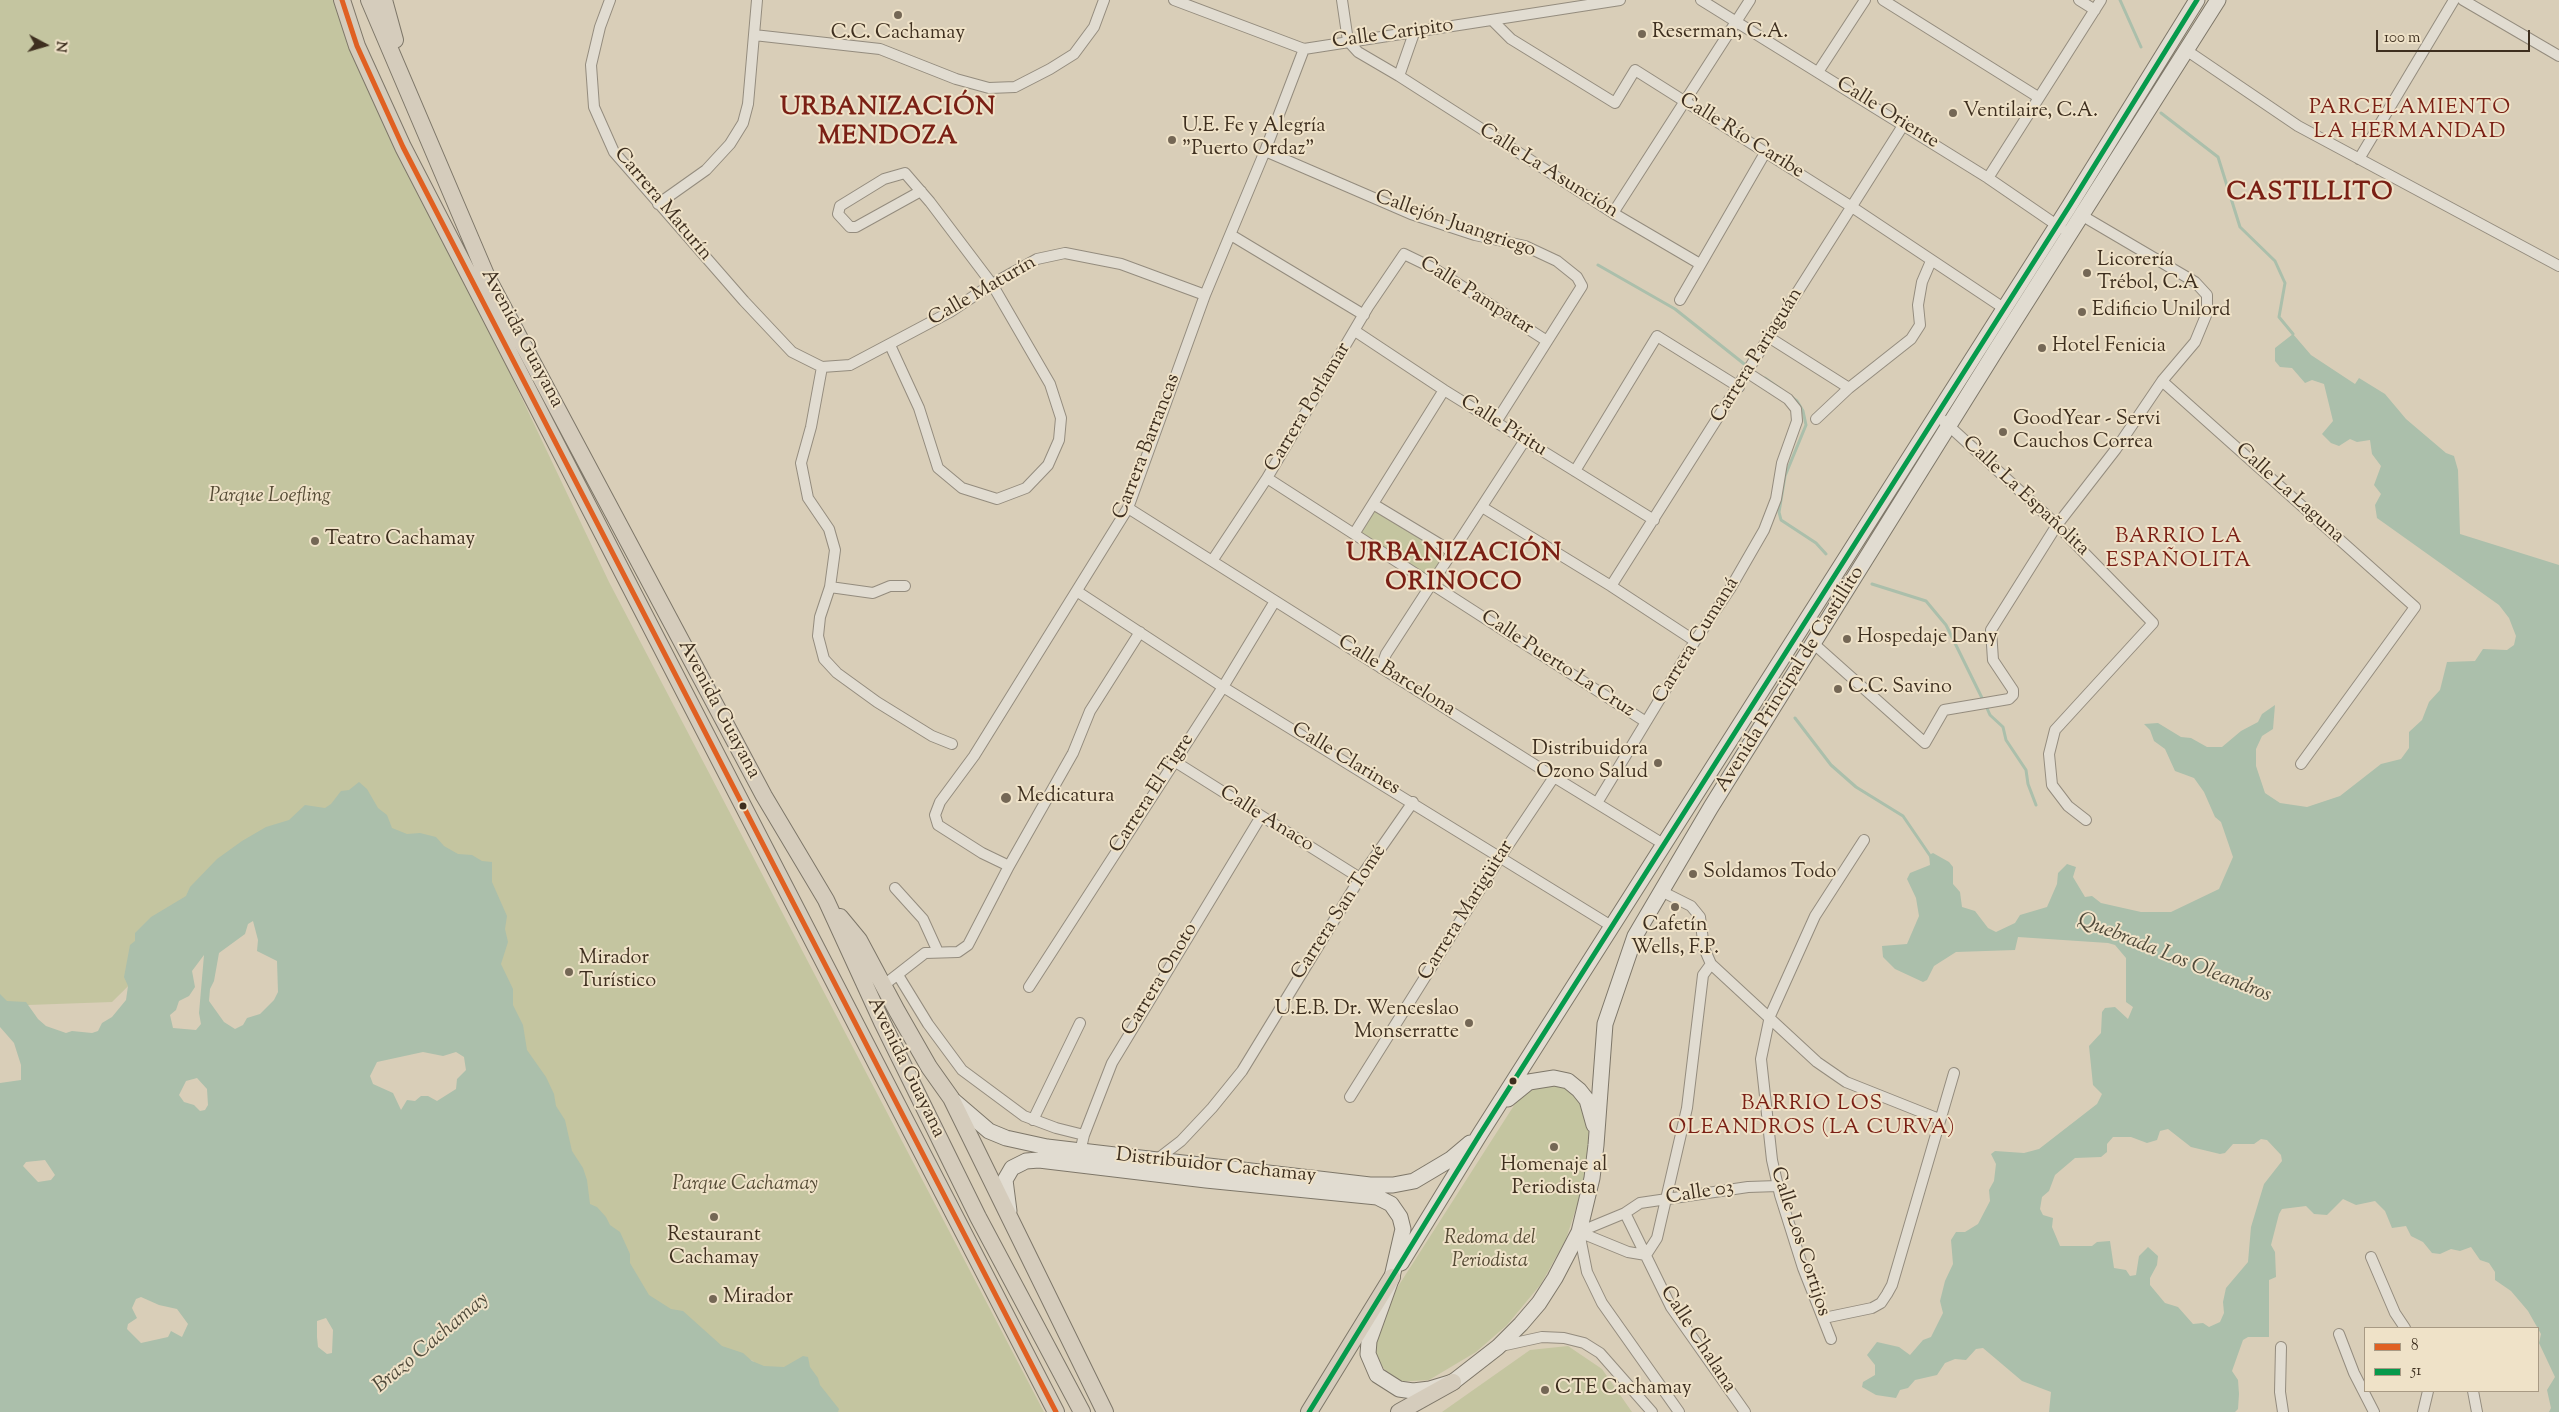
<!DOCTYPE html>
<html>
<head>
<meta charset="utf-8">
<style>
  body { margin:0 }
  #map { position:relative; width:2559px; height:1412px; overflow:hidden; background:#d9ceb8; font-family:"Sorts Mill Goudy",serif }
  canvas { display:block }
  .legend { position:absolute; left:2364px; top:1327px; width:175px; height:65px; box-sizing:border-box; background:#efe2c8; border:1px solid #a89a84; margin:0; padding:6px 9px; list-style:none; font-size:15px; color:#3e2f1f }
  .legend li { display:flex; align-items:center; gap:10px; height:25px }
  .legend b { width:25px; border:1px solid #a89a84 }
  .north { position:absolute; left:20px; top:20px; width:50px; height:50px; -webkit-text-stroke:4px #efe2c8; paint-order:stroke; rotate:96deg; font-size:14px; font-weight:700; line-height:20px; text-align:center; color:#3e2f1f }
  .north::after { content:''; display:block; margin:auto; width:18px; height:22px; background:#3e2f1f; clip-path:polygon(50% 0,100% 100%,50% 72%,0 100%) }
  .scale { position:absolute; left:2376px; top:30px; width:154px; height:22px; box-sizing:border-box; border:2px solid #3e2f1f; border-top:0; padding-left:6px; font-size:15px; line-height:18px; white-space:nowrap; color:#3e2f1f; -webkit-text-stroke:4px #efe2c8; paint-order:stroke }
</style>
</head>
<body>
<div id="map">
<canvas width="2559" height="1412"></canvas>
<ul class="legend">
<li><b style="height:6px;background:#e06022"></b>8</li>
<li><b style="height:6px;background:#069a4c"></b>51</li>
</ul>
<div class="north">N</div>
<div class="scale">100 m</div>
</div>
<script>
const g = document.querySelector('canvas').getContext('2d');
g.lineJoin = 'round';
function paint(path, color) { g.fillStyle = color; g.fill(path, 'evenodd'); }
const poly = rows => new Path2D(rows.map(r => 'M' + r).join(''));
function trace(path, color, width, dash) { g.strokeStyle = color; g.lineWidth = width; g.lineCap = dash ? 'butt' : 'round'; g.setLineDash(dash || []); g.stroke(path); }
function write(font, color, halo, rows, align = 'center') {
  g.font = font + ' "Sorts Mill Goudy",serif'; g.lineWidth = 4; g.setLineDash([]); g.textBaseline = 'middle'; g.strokeStyle = halo; g.fillStyle = color; for (const [text, x, y, turn = 0] of rows) {
    g.save(); g.translate(x, y); g.rotate((+turn || 0) * Math.PI / 180); g.textAlign = isNaN(turn) ? turn : align; if (halo) g.strokeText(text, 0, 0); g.fillText(text, 0, 0); g.restore();
  }
}
const green = poly([
  [0,0,333,0,609,582,1044,1412,792,1412,753,1361,624,1309,451,899,302,815,112,1002,0,1006],
  [1373,509,1446,552,1429,579,1359,534],
  [1529,1082,1569,1086,1590,1118,1591,1143,1583,1187,1566,1239,1541,1284,1507,1325,1476,1352,1429,1380,1396,1382,1375,1359,1381,1313],
  [1568,1346,1602,1369,1632,1412,1442,1412,1530,1350]
]);
const water = poly([
  [2293,334,2311,355,2355,384,2359,378,2385,394,2406,419,2446,453,2454,456,2458,470,2460,534,2559,565,2559,1412,2549,1412,2551,1408,2547,1390,2555,1377,2539,1343,2541,1334,2528,1311,2511,1291,2495,1280,2495,1272,2489,1263,2480,1260,2471,1247,2460,1251,2451,1249,2440,1254,2432,1253,2423,1242,2411,1236,2406,1226,2392,1228,2385,1211,2375,1201,2356,1205,2343,1199,2327,1215,2314,1214,2306,1206,2282,1209,2279,1214,2271,1245,2275,1252,2276,1277,2269,1280,2269,1337,2248,1337,2243,1340,2232,1371,2238,1380,2239,1394,2238,1409,2235,1412,2049,1412,2051,1392,2022,1381,1983,1348,1976,1349,1966,1360,1955,1359,1945,1363,1937,1375,1915,1380,1908,1388,1900,1390,1896,1398,1876,1395,1862,1387,1863,1382,1875,1375,1875,1365,1867,1355,1877,1342,1899,1347,1910,1355,1923,1340,1931,1337,1943,1313,1940,1301,1945,1281,1953,1264,1951,1240,1956,1232,1965,1232,1978,1224,1990,1201,1989,1190,1994,1181,1996,1164,1991,1154,1995,1151,2024,1153,2039,1149,2097,1104,2102,1094,2093,1085,2089,1046,2101,1033,2102,1012,2105,1008,2115,1007,2128,1019,2133,1007,2126,1002,2126,958,2115,945,2108,943,2018,937,2015,950,1956,952,1934,966,1927,980,1923,982,1895,969,1883,957,1882,946,1907,944,1919,916,1916,898,1907,879,1910,873,1930,865,1929,855,1933,853,1949,862,1953,867,1953,884,1960,892,1962,907,1975,911,1988,928,1996,932,2015,923,2020,915,2047,907,2057,884,2058,873,2067,864,2076,867,2073,877,2085,897,2092,896,2101,903,2141,912,2171,912,2219,889,2233,857,2221,822,2215,817,2204,792,2194,778,2175,771,2165,749,2154,741,2150,730,2144,724,2158,723,2181,737,2191,738,2207,747,2222,747,2241,731,2258,722,2262,714,2275,705,2273,729,2262,736,2256,749,2256,766,2265,793,2280,803,2307,807,2340,796,2381,764,2401,759,2409,748,2409,732,2422,720,2429,702,2440,690,2447,662,2475,661,2483,649,2507,650,2514,645,2516,636,2509,618,2499,605,2377,518,2375,505,2381,494,2374,485,2381,466,2372,454,2370,440,2357,442,2350,439,2339,446,2331,443,2322,434,2333,421,2324,384,2312,380,2305,383,2292,368,2280,367,2275,361,2275,348],
  [2168,1129,2191,1147,2220,1154,2225,1153,2233,1144,2254,1144,2261,1139,2267,1140,2281,1155,2282,1161,2264,1184,2251,1227,2248,1262,2226,1288,2223,1302,2224,1313,2220,1322,2209,1327,2203,1323,2193,1324,2178,1307,2165,1303,2150,1285,2150,1278,2157,1265,2158,1256,2148,1247,2139,1256,2136,1275,2130,1276,2126,1270,2114,1268,2110,1241,2097,1242,2092,1246,2060,1246,2052,1227,2053,1218,2043,1215,2040,1209,2042,1197,2049,1191,2055,1175,2075,1158,2101,1157,2107,1152,2107,1144,2113,1137,2131,1137,2147,1143,2157,1140,2160,1131],
  [359,782,367,789,378,808,387,815,392,828,407,834,420,833,436,837,444,846,458,854,472,855,482,861,492,862,492,882,507,916,505,929,508,942,501,964,513,989,513,1005,523,1025,527,1050,546,1077,554,1094,556,1106,565,1120,572,1151,583,1168,587,1180,590,1204,597,1207,606,1217,610,1225,620,1232,630,1254,630,1263,649,1295,671,1309,683,1311,722,1346,743,1353,752,1361,764,1366,784,1367,803,1356,808,1357,810,1367,818,1378,820,1385,839,1409,838,1412,0,1412,0,1083,21,1080,21,1065,14,1043,0,1027,0,994,7,1001,26,1002,38,1019,46,1026,66,1033,72,1031,92,1033,98,1031,102,1023,112,1017,126,1000,128,986,124,977,130,945,135,941,135,933,151,917,186,896,190,887,217,859,242,841,266,827,289,820,305,805,325,808,331,804,341,791,349,790],
  [253,921,258,940,257,951,277,961,278,992,274,1000,260,1014,247,1018,243,1025,235,1029,224,1022,209,1001,210,989,214,981,219,953,245,934,248,924],
  [204,955,199,1013,201,1024,196,1030,173,1028,170,1015,176,1010,179,1001,189,996,195,987,192,971],
  [423,1052,443,1056,456,1052,464,1057,466,1070,457,1079,456,1089,437,1101,428,1096,421,1096,415,1101,407,1100,401,1110,393,1093,373,1084,370,1076,377,1062],
  [197,1078,207,1089,208,1105,205,1110,200,1111,194,1105,184,1102,179,1095,186,1081],
  [45,1160,55,1175,51,1180,38,1182,23,1166,26,1162],
  [141,1297,159,1305,177,1309,188,1324,182,1337,171,1331,168,1337,141,1343,127,1329,128,1324,137,1318,132,1308,136,1299],
  [326,1318,333,1330,332,1353,327,1354,318,1347,317,1337,317,1321]
]);
const stream = poly([
  [2120,0,2141,47],
  [2161,113,2218,157,2240,227,2275,261,2285,283,2279,317,2293,334],
  [1598,265,1675,309,1748,367],
  [1765,378,1797,401,1803,411,1806,425,1785,476,1779,512,1781,520,1816,543,1826,554],
  [1872,584,1926,601,1946,625,1983,700],
  [1986,706,1990,715,2003,727,2006,740,2026,770,2028,784,2036,805],
  [1795,718,1831,765,1856,787,1903,816,1931,857]
]);
const street = poly([
  [610,0,600,27,591,65,594,107,614,152,744,301,792,352,822,367],
  [1174,0,1304,49,1620,0],
  [1342,0,1348,41,1358,52,1399,76,1613,213,1700,264],
  [1701,0,1988,178,2061,228],
  [1883,0,2038,97],
  [2079,0,2095,10],
  [2463,0,2559,56],
  [1492,20,1511,39,1615,103,1635,70,1852,207,2005,309],
  [754,35,880,49,956,79,989,88,1015,87,1050,69,1074,54,1094,27,1104,0],
  [2186,50,2298,126,2559,266],
  [1818,72,1865,0],
  [1399,76,1414,33],
  [1265,151,1411,214,1475,235,1525,246,1557,261,1577,277,1582,286,1496,422],
  [2359,159,2454,0],
  [1988,178,2101,0],
  [658,204,706,170,730,144,743,123,748,104,757,0],
  [1613,213,1750,0],
  [1231,235,1364,315],
  [1680,300,1765,153],
  [1355,331,1444,390,1654,520],
  [1770,338,1849,388],
  [890,345,919,408,938,468,962,488,997,499,1026,488,1048,465,1059,440,1061,418,1050,384,992,284,930,202,905,173,884,179,840,206,838,214,850,227,856,227,921,191],
  [822,367,811,427,801,463,808,498,829,529,835,550,830,587,820,617,818,636,824,659,837,673,877,702,932,736,952,744],
  [822,367,850,365,950,312,992,284,1037,259,1065,253,1121,264,1205,295],
  [2162,381,2415,607,2301,764],
  [1937,415,2057,525,2153,623,2055,730,2049,754,2052,785,2068,806,2086,820],
  [1816,419,1849,388,1911,339,1920,325,1918,305,1922,282,1931,261],
  [1575,471,1657,336,1739,387],
  [1267,478,1646,722],
  [1373,504,1451,551],
  [1482,507,1611,586,1695,641],
  [1128,508,1554,777,1665,845],
  [1354,534,1444,390],
  [1212,561,1267,478,1368,307,1404,254,1435,269,1547,341],
  [1611,586,1904,124],
  [830,587,873,593,890,586,905,586],
  [1078,592,1223,687,1613,927],
  [1814,644,1925,743,1944,710,2009,699,2013,695,2013,690,1993,660,1991,630,2057,525,2116,449,2162,381,2195,342,2207,313,2207,295,2195,282,2081,215],
  [1381,668,1386,654,1525,440],
  [1174,761,1360,878],
  [1597,803,1695,641,1730,589,1764,530,1776,499,1782,463,1797,421,1796,409,1788,399,1748,373],
  [1009,866,982,853,938,825,935,815,940,802,974,756,1128,508,1205,295,1265,151,1304,49],
  [895,888,923,919,938,952],
  [1661,891,1691,906,1700,917,1704,948,1711,964,1817,1062,1846,1082,1939,1119],
  [898,975,928,1024,962,1070,1024,1116,1056,1128,1084,1135],
  [884,985,925,953,958,952,968,945,1009,866,1073,753,1090,711,1140,632],
  [1029,987,1223,687,1275,601],
  [1350,1097,1501,856,1554,777],
  [1033,1120,1080,1023],
  [1080,1152,1084,1135,1112,1063,1260,818],
  [1155,1161,1181,1141,1212,1108,1242,1071,1360,878,1413,802],
  [1625,1213,1671,1307,1745,1412],
  [1579,1232,1628,1252,1646,1255,1657,1238,1687,1108,1703,975,1711,964],
  [1579,1232,1587,1272,1602,1303,1679,1412],
  [1579,1232,1625,1213,1640,1203,1748,1187,1778,1186],
  [2371,1257,2395,1313,2405,1328],
  [1824,1318,1872,1308,1881,1303,1887,1294,1892,1285,1954,1073],
  [2339,1334,2354,1373,2374,1412],
  [1831,1339,1803,1268,1780,1195,1772,1160,1761,1059,1770,1016,1815,916,1864,840],
  [1501,1346,1542,1337,1564,1338,1584,1343,1600,1353,1652,1412],
  [2281,1347,2280,1392,2283,1412],
  [2473,1391,2477,1412],
  [2423,1412,2428,1391]
]);
const secondary = poly([
  [1508,1099,1529,1082,1554,1078,1568,1081,1579,1090,1587,1100,1594,1125],
  [954,1101,989,1131,1006,1138,1047,1147,1370,1185,1393,1185,1414,1181,1451,1159,1470,1143],
  [1009,1211,1005,1180,1012,1168,1026,1161,1039,1160,1206,1180,1377,1197,1391,1204,1400,1217,1403,1229,1392,1277,1369,1341,1368,1354,1377,1375,1399,1389,1413,1391,1430,1389,1453,1382,1498,1347,1521,1324,1539,1303,1555,1278,1579,1232,1592,1178,1596,1145,1605,1024,1635,936,1711,807,1996,350,2218,0],
  [1401,1263,1480,1134,2070,205,2197,0]
]);
const primary = poly([
  [342,0,357,46,403,147,1056,1412],
  [369,0,487,277,764,796,826,900,882,1022,978,1217,1082,1412],
  [384,0,395,40],
  [840,917,859,940,897,1011,929,1067,951,1098,1105,1412],
  [1309,1412,1392,1277],
  [1399,1412,1453,1382]
]);
const bus1 = poly([
  [342,0,357,46,403,147,1056,1412]
]);
const bus2 = poly([
  [1309,1412,1480,1134,2070,205,2197,0]
]);
const markers = [
  [898,15,5,"#746755"],
  [1642,34,5,"#746755"],
  [1953,113,5,"#746755"],
  [1172,140,5,"#746755"],
  [2087,273,5,"#746755"],
  [2082,312,5,"#746755"],
  [2042,348,5,"#746755"],
  [2003,432,5,"#746755"],
  [315,541,5,"#746755"],
  [1847,639,5,"#746755"],
  [1838,689,5,"#746755"],
  [1658,763,5,"#746755"],
  [1006,798,6,"#746755"],
  [743,806,4.5,"#3e2f1f"],
  [1693,874,5,"#746755"],
  [1675,907,5,"#746755"],
  [569,972,5,"#746755"],
  [1469,1023,5,"#746755"],
  [1513,1081,4.5,"#3e2f1f"],
  [1554,1147,5,"#746755"],
  [714,1217,5,"#746755"],
  [713,1299,5,"#746755"],
  [1545,1390,5,"#746755"]
];
const poiNames = [
  ["Reserman, C.A.",1652,34],
  ["C.C. Cachamay",898,35,"center"],
  ["Ventilaire, C.A.",1963,113],
  ["U.E. Fe y Alegría",1182,128],
  ["\"Puerto Ordaz\"",1182,151],
  ["Licorería",2097,262],
  ["Trébol, C.A",2097,285],
  ["Edificio Unilord",2092,312],
  ["Hotel Fenicia",2052,348],
  ["GoodYear - Servi",2013,421],
  ["Cauchos Correa",2013,444],
  ["Teatro Cachamay",325,541],
  ["Hospedaje Dany",1857,639],
  ["C.C. Savino",1848,689],
  ["Distribuidora",1648,751,"right"],
  ["Ozono Salud",1648,774,"right"],
  ["Medicatura",1017,798],
  ["Soldamos Todo",1703,874],
  ["Cafetín",1675,927,"center"],
  ["Wells, F.P.",1675,950,"center"],
  ["Mirador",579,960],
  ["Turístico",579,983],
  ["U.E.B. Dr. Wenceslao",1459,1011,"right"],
  ["Monserratte",1459,1034,"right"],
  ["Homenaje al",1554,1167,"center"],
  ["Periodista",1554,1190,"center"],
  ["Restaurant",714,1237,"center"],
  ["Cachamay",714,1260,"center"],
  ["Mirador",723,1299],
  ["CTE Cachamay",1555,1390]
];
const streetNames = [
  ["Calle Caripito",1393,35,-8],
  ["Calle Oriente",1887,114,32],
  ["Calle Río Caribe",1741,137,32],
  ["Calle La Asunción",1548,172,32],
  ["Carrera Maturín",662,205,50],
  ["Callejón Juangriego",1455,225,19],
  ["Calle Maturín",983,292,-30],
  ["Calle Pampatar",1476,297,32],
  ["Avenida Guayana",521,339,62],
  ["Carrera Pariaguán",1758,356,-58],
  ["Carrera Porlamar",1309,408,-59],
  ["Calle Píritu",1503,427,32],
  ["Carrera Barrancas",1148,447,-69],
  ["Calle La Laguna",2289,494,42],
  ["Calle La Españolita",2025,497,43],
  ["Carrera Cumaná",1697,641,-58],
  ["Calle Puerto La Cruz",1557,665,33],
  ["Calle Barcelona",1396,677,32],
  ["Avenida Principal de Castillito",1791,680,-58],
  ["Avenida Guayana",718,710,62],
  ["Calle Clarines",1345,760,31],
  ["Carrera El Tigre",1153,794,-57],
  ["Calle Anaco",1266,820,32],
  ["Carrera Marigüitar",1467,911,-58],
  ["Carrera San Tomé",1340,913,-57],
  ["Carrera Onoto",1161,980,-59],
  ["Avenida Guayana",905,1068,64],
  ["Distribuidor Cachamay",1216,1167,6],
  ["Calle 03",1700,1194,-9],
  ["Calle Los Cortijos",1799,1242,72],
  ["Calle Chalana",1697,1340,57]
];
const parkNames = [
  ["Parque Loefling",270,498],
  ["Parque Cachamay",745,1186],
  ["Redoma del",1490,1240],
  ["Periodista",1490,1263]
];
const neighbourhoodNames = [
  ["PARCELAMIENTO",2410,109],
  ["LA HERMANDAD",2410,133],
  ["BARRIO LA",2179,538],
  ["ESPAÑOLITA",2179,562],
  ["BARRIO LOS",1812,1105],
  ["OLEANDROS (LA CURVA)",1812,1129]
];
const waterNames = [
  ["Quebrada Los Oleandros",2174,959,22],
  ["Brazo Cachamay",432,1344,-40]
];
const districtNames = [
  ["URBANIZACIÓN",888,110],
  ["MENDOZA",888,139],
  ["CASTILLITO",2310,195],
  ["URBANIZACIÓN",1454,556],
  ["ORINOCO",1454,585]
];
paint(green, '#c4c5a0');
paint(water, '#abbfab');
trace(stream, '#abbfab', 3);
trace(street, '#948c7e', 12);
trace(secondary, '#7e7769', 17);
trace(primary, '#7e7769', 18);
trace(street, '#e1dcd1', 10);
trace(secondary, '#e1dcd1', 15);
trace(primary, '#d5ccbc', 16);
trace(bus1, '#e06022', 5);
trace(bus2, '#069a4c', 5);
for (const [x, y, r, color] of markers) { const dot = new Path2D(); dot.arc(x, y, r, 0, 2 * Math.PI); g.fillStyle = color; g.fill(dot); trace(dot, '#efe2c8', 2); }
write('20px', '#3e2f1f', '#efe2c8', poiNames, 'left');
write('20px', '#3e2f1f', '#efe2c8', streetNames);
write('italic 20px', '#554b35', '#efe2c8', parkNames);
g.letterSpacing = '1px';
write('21px', '#7a1f14', '#efe2c8', neighbourhoodNames);
g.letterSpacing = '0px';
write('italic 21px', '#504a3a', '#efe2c8', waterNames);
g.letterSpacing = '1px';
write('bold 25px', '#7a1f14', '#efe2c8', districtNames);
g.letterSpacing = '0px';
</script>
</body>
</html>
